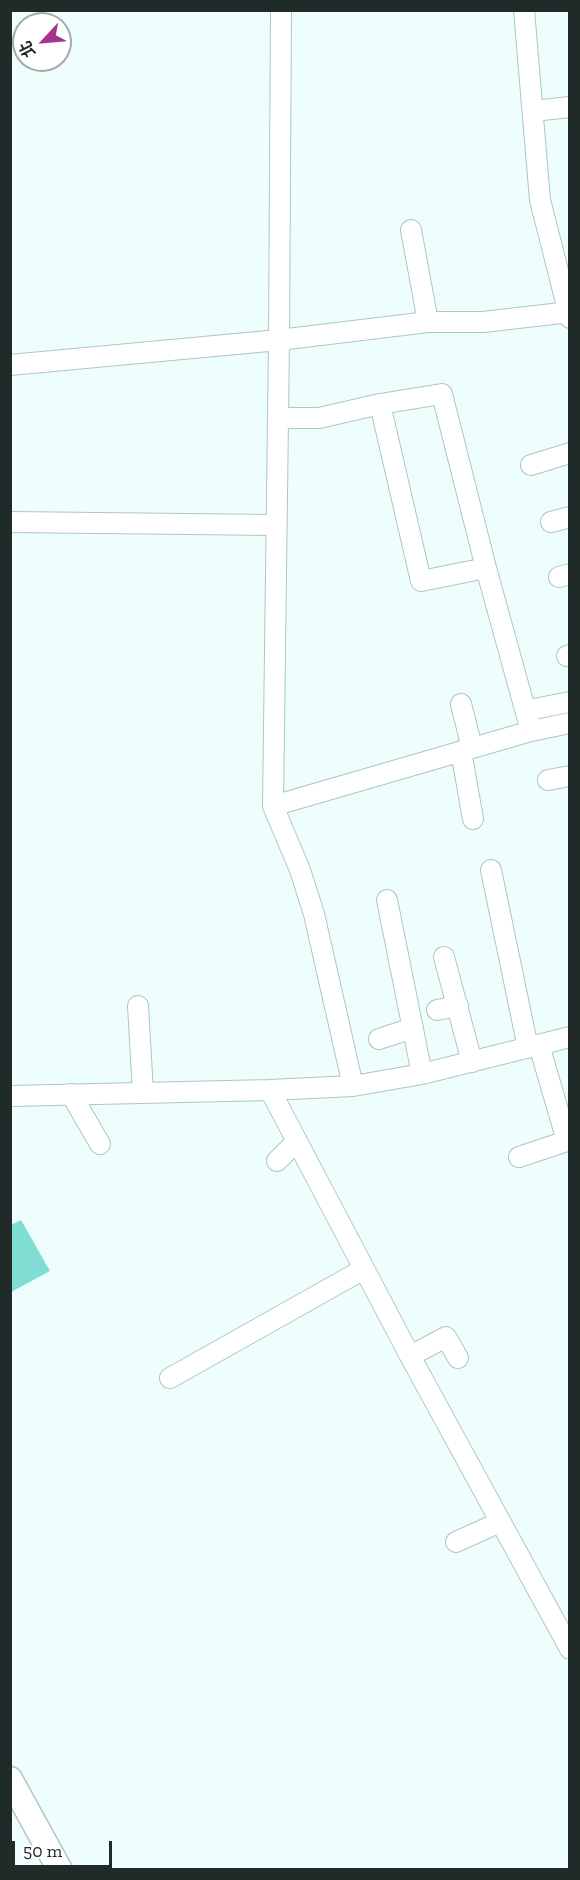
<!DOCTYPE html>
<html>
<head>
<meta charset="utf-8">
<style>
  body { margin:0 }
  #map { position:relative; width:580px; height:1880px; overflow:hidden; background:#eefefc; font-family:"Zilla Slab","Noto Sans TC",serif }
  canvas { display:block }
  .frame { position:absolute; inset:0; border:12px solid #202a29; pointer-events:none }
  .north { position:absolute; left:12px; top:12px; width:60px; height:60px; box-sizing:border-box; background:#fff; border:2px solid #a6aaa9; border-radius:50%; rotate:244deg; font-size:16px; font-weight:700; line-height:24px; text-align:center; color:#202a29 }
  .north::after { content:''; display:block; margin:auto; width:21px; height:27px; background:#a6338d; clip-path:polygon(50% 0,100% 100%,50% 72%,0 100%) }
  .scale { position:absolute; left:12px; top:1841px; width:100px; height:27px; box-sizing:border-box; border:3px solid #202a29; border-top:0; padding-left:8px; font-size:18px; line-height:21px; white-space:nowrap; color:#202a29; -webkit-text-stroke:4px #fff; paint-order:stroke }
</style>
</head>
<body>
<div id="map">
<canvas width="580" height="1880"></canvas>
<div class="frame"></div>
<div class="north">北</div>
<div class="scale">50 m</div>
</div>
<script>
const g = document.querySelector('canvas').getContext('2d');
g.lineJoin = 'round';
function paint(path, color) { g.fillStyle = color; g.fill(path, 'evenodd'); }
const poly = rows => new Path2D(rows.map(r => 'M' + r).join(''));
function trace(path, color, width, dash) { g.strokeStyle = color; g.lineWidth = width; g.lineCap = dash ? 'butt' : 'round'; g.setLineDash(dash || []); g.stroke(path); }
const green = poly([
  [21,1220,50,1271,11,1292,11,1225]
]);
const minor = poly([
  [524,10,540,200,570,318],
  [533,111,570,107],
  [411,230,428,322],
  [10,365,279,340,281,10],
  [380,404,421,581,486,568],
  [278,418,319,418,380,404,442,394,486,568,531,731],
  [531,465,570,453],
  [10,522,276,525],
  [551,522,570,517],
  [559,577,570,574],
  [567,656,570,655],
  [461,704,472,748],
  [534,709,570,702],
  [461,751,473,819],
  [548,780,570,776],
  [273,806,531,731,570,723],
  [491,870,528,1048],
  [387,900,422,1074],
  [444,957,472,1062],
  [138,1006,143,1092],
  [437,1010,458,1006],
  [379,1039,413,1028],
  [353,1086,314,914,300,870,273,806,279,340,428,322,483,322,570,312],
  [270,1090,410,1356,570,1649],
  [71,1094,100,1144],
  [10,1096,270,1090,353,1086,422,1074,570,1037],
  [519,1157,567,1141,539,1045],
  [277,1161,297,1141],
  [410,1356,446,1337,458,1358],
  [170,1378,364,1269],
  [456,1542,500,1522]
]);
const major = poly([
  [10,1779,60,1870]
]);
paint(green, '#7fddd4');
trace(minor, '#adc7c4', 22);
trace(major, '#adc7c4', 27);
trace(minor, '#fff', 20);
trace(major, '#fff', 24);
</script>
</body>
</html>
